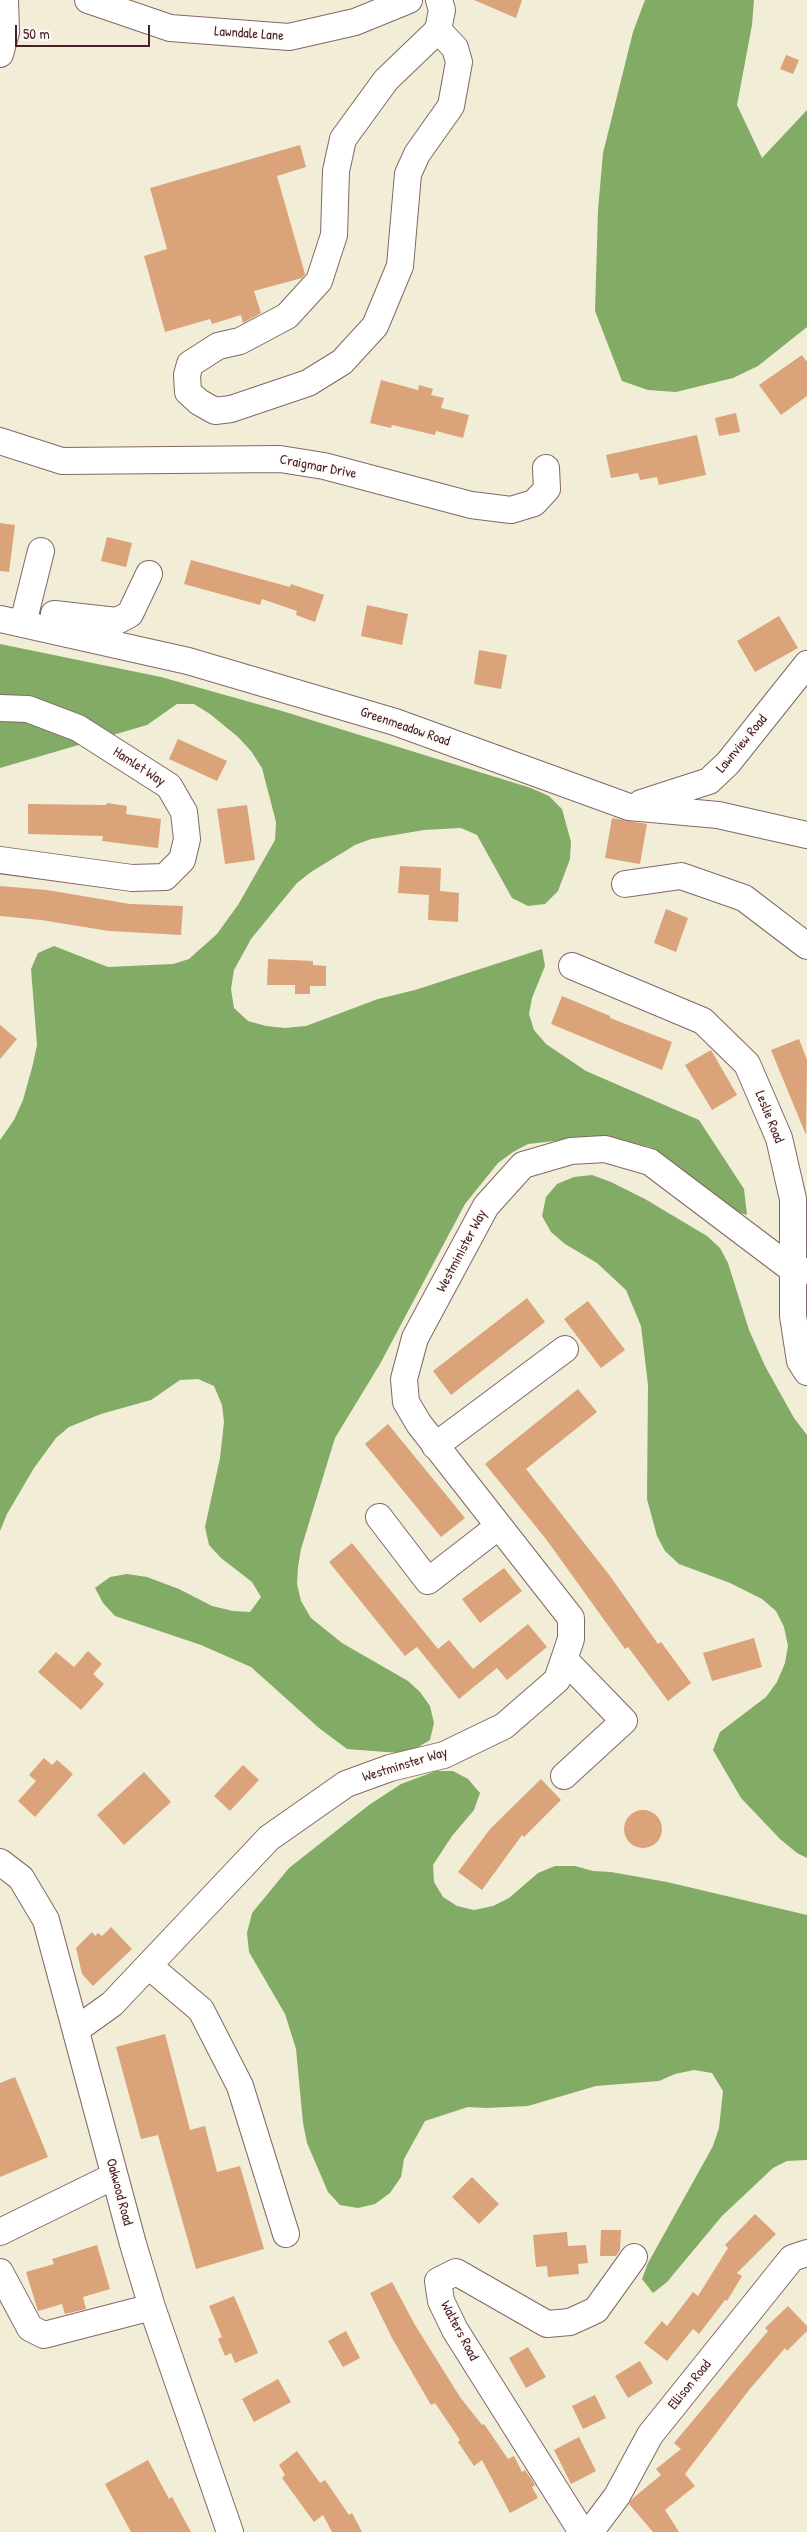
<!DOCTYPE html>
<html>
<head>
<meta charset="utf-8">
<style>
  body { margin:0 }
  #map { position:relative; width:807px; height:2532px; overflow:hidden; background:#f1edd7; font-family:"Patrick Hand",sans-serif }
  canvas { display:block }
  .scale { position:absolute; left:15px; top:25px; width:135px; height:22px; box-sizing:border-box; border:2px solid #4a1f2b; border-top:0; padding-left:6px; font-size:15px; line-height:18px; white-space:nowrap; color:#4a1f2b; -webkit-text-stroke:4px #fdfcf7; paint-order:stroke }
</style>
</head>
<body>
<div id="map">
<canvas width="807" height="2532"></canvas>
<div class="scale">50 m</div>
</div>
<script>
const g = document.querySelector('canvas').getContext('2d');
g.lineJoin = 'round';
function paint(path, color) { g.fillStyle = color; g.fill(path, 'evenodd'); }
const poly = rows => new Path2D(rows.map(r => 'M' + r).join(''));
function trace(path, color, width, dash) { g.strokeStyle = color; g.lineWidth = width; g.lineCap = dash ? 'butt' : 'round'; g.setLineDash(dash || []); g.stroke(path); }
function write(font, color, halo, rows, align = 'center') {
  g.font = font + ' "Patrick Hand",sans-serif'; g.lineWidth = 4; g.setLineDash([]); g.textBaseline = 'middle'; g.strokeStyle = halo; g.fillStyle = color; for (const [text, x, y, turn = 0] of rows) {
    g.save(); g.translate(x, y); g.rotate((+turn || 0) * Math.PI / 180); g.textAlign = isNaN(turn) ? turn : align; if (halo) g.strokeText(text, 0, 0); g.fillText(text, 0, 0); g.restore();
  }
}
const forest = poly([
  [645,0,754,0,752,25,737,105,762,158,807,110,807,327,758,366,733,378,676,392,648,390,622,381,595,311,598,210,603,153,633,32],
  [0,644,161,677,282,711,531,788,549,796,562,809,571,842,570,859,558,891,545,904,528,906,512,898,477,835,461,828,424,830,371,839,355,845,311,872,297,883,273,912,251,939,234,970,231,989,234,1008,248,1021,266,1026,285,1028,306,1026,378,999,415,990,542,949,545,966,532,998,529,1014,534,1030,546,1044,586,1071,699,1120,744,1189,747,1215,708,1202,676,1168,650,1147,616,1139,563,1140,528,1144,513,1152,498,1163,465,1204,380,1364,335,1438,301,1549,298,1567,297,1584,301,1601,311,1618,342,1643,408,1681,420,1692,430,1706,434,1723,430,1740,415,1749,399,1753,347,1749,319,1728,251,1667,201,1645,115,1616,103,1603,95,1588,110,1577,127,1574,147,1577,179,1589,212,1606,233,1611,250,1612,261,1597,252,1582,221,1558,209,1545,205,1527,220,1458,224,1422,222,1405,214,1386,198,1379,180,1380,151,1400,101,1414,69,1427,56,1438,34,1468,7,1514,0,1531,0,1140,14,1120,23,1100,33,1064,37,1045,31,969,38,953,54,946,108,967,173,964,189,959,217,934,238,905,275,840,276,822,262,768,251,751,238,737,210,714,194,704,177,704,147,725,0,768],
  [592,1175,611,1182,645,1199,707,1236,720,1248,728,1263,749,1330,765,1366,794,1418,807,1435,807,1858,797,1853,780,1839,741,1798,713,1750,720,1732,766,1697,777,1682,785,1663,788,1646,784,1627,776,1611,762,1599,730,1583,679,1564,665,1551,657,1536,647,1499,648,1385,641,1326,626,1290,597,1263,565,1244,551,1232,542,1216,546,1197,557,1184,574,1177],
  [436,1771,453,1771,468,1779,480,1793,474,1810,452,1836,433,1865,434,1882,443,1897,457,1906,474,1910,493,1906,509,1898,538,1873,555,1866,575,1866,593,1871,611,1872,667,1882,807,1915,807,2160,787,2161,773,2168,722,2216,667,2282,653,2293,642,2279,648,2263,713,2146,719,2128,723,2091,712,2073,694,2070,675,2074,659,2081,596,2086,528,2106,486,2108,468,2107,425,2121,404,2159,401,2177,390,2193,375,2204,358,2208,340,2205,328,2192,307,2143,303,2123,296,2049,285,2014,249,1952,247,1933,252,1913,289,1868,369,1805,401,1784]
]);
const building = poly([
  [474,0,522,0,516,18],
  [786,55,799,60,793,74,780,69],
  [300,145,306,167,277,176,305,274,302,278,254,291,261,313,243,323,241,315,212,324,210,319,165,332,144,256,167,249,150,188],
  [802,355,807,362,807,396,781,415,759,385],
  [381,380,418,390,419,385,433,389,431,395,444,398,441,408,469,415,463,438,436,431,435,435,392,425,391,428,370,423],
  [736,413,740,432,719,436,715,418],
  [697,435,706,475,659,485,657,477,640,480,638,473,611,478,606,455],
  [0,523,15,525,9,572,0,571],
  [107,537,132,543,126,567,101,561],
  [191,560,290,587,291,584,324,595,315,622,296,615,297,611,262,599,260,605,184,584],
  [367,605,408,614,402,645,361,636],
  [779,616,798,648,755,672,737,641],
  [479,650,507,655,501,689,474,684],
  [178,739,227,761,217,781,169,759],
  [107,803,127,806,126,814,161,819,158,848,102,841,103,836,28,834,28,804,106,805],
  [247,805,255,860,225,864,217,809],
  [612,818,647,824,640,864,605,858],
  [400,866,441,868,440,891,459,893,458,922,428,920,429,895,398,893],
  [0,886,47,890,130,904,183,906,181,935,109,931,41,920,0,916],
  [666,909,688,918,676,952,654,943],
  [268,959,313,961,313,965,326,966,326,986,310,986,310,994,295,994,295,985,267,985],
  [562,996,610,1016,610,1018,672,1042,662,1070,551,1024],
  [0,1025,17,1039,0,1059],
  [799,1039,807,1060,806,1135,771,1050],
  [711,1050,737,1095,712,1110,685,1065],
  [527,1298,545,1322,451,1395,433,1371],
  [588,1301,625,1350,601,1368,564,1319],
  [578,1389,597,1412,526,1469,610,1576,658,1644,661,1642,691,1683,668,1701,628,1647,625,1649,546,1539,485,1464],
  [388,1424,465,1518,441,1537,365,1444],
  [352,1543,438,1649,449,1640,473,1669,528,1624,547,1647,507,1680,497,1668,459,1699,417,1647,405,1656,329,1562],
  [504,1568,522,1591,480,1623,462,1599],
  [754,1638,762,1667,712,1681,703,1653],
  [88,1651,102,1664,93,1674,104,1684,81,1710,38,1672,56,1652,74,1667],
  [44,1758,52,1765,57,1760,73,1774,35,1817,18,1801,36,1781,29,1775],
  [243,1765,259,1780,230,1811,214,1796],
  [144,1772,171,1802,124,1845,97,1815],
  [541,1779,561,1800,524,1837,522,1835,482,1890,458,1872,490,1829],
  '624 1829a19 19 0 1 1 38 0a19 19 0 1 1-38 0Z',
  [111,1927,132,1949,93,1986,82,1974,76,1948,92,1932,95,1936,98,1933,102,1936],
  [165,2034,190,2130,205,2126,217,2172,240,2166,264,2249,196,2269,158,2135,141,2139,116,2047],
  [15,2077,48,2157,0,2177,0,2083],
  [472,2177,499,2204,479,2224,452,2197],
  [755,2214,776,2234,737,2273,742,2276,727,2301,725,2300,699,2334,693,2329,667,2361,644,2343,662,2321,667,2326,693,2292,698,2296,728,2248,725,2245],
  [601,2230,621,2230,620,2250,616,2256,600,2256],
  [567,2232,568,2246,586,2245,588,2263,578,2264,579,2274,548,2277,547,2266,536,2267,533,2235],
  [97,2245,110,2289,83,2297,86,2309,65,2314,62,2304,38,2311,26,2272,54,2264,52,2259],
  [392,2282,415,2325,460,2397,482,2425,484,2424,508,2459,514,2456,522,2472,525,2470,535,2485,532,2487,538,2498,510,2513,482,2460,474,2466,458,2442,460,2440,435,2403,431,2405,392,2338,370,2293],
  [234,2296,258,2353,235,2363,231,2353,225,2356,218,2339,222,2337,209,2306],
  [788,2306,807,2326,807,2331,787,2351,785,2348,749,2390,685,2474,695,2486,665,2510,679,2532,653,2532,629,2504,632,2499,661,2475,656,2469,681,2449,674,2443,768,2331,765,2328],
  [346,2331,360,2358,343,2367,328,2341],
  [528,2347,546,2377,526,2388,509,2358],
  [640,2361,653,2383,628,2398,615,2376],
  [278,2379,291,2402,254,2422,242,2399],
  [595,2395,606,2418,583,2429,572,2406],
  [579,2437,596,2471,571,2484,554,2450],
  [297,2451,320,2483,325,2480,349,2515,352,2513,362,2532,332,2532,323,2515,314,2522,282,2478,285,2475,279,2465],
  [148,2460,169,2499,172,2497,191,2532,131,2532,105,2484]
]);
const minor = poly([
  [88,0,170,28,289,37,355,22,409,0],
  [438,30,455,48,459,62,451,106,417,154,408,174,400,266,375,326,342,362,308,383,231,409,215,411,199,402,188,392,187,375,190,364,218,346,240,341,287,316,319,281,334,235,336,171,343,139,386,80,438,30,442,10,439,0],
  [0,54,6,32,5,0],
  [0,441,62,461,280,459,324,466,471,505,511,510,534,503,547,489,546,468],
  [54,614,117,621,130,614,149,574],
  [0,619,188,661,395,722,629,807,718,815,807,835],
  [23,623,41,551],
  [0,708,28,709,78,728,169,786,184,812,187,839,182,860,165,877,132,878,0,860],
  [641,803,709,781,728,763,807,664],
  [625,884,681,876,744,898,807,946],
  [572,966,703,1021,747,1064,779,1138,793,1199,793,1316,800,1361,807,1372],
  [435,1446,565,1349],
  [379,1517,428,1581,499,1526],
  [564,1776,624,1721,565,1660],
  [0,1862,21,1878,46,1920,133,2244,152,2307,230,2532],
  [149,1966,201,2010,240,2086,286,2234],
  [77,2029,112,2004,269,1838,346,1784,390,1768,444,1755,504,1726,557,1680,571,1639,571,1618,419,1424,406,1402,404,1379,415,1338,486,1206,523,1165,571,1151,605,1149,650,1162,793,1270,807,1271],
  [0,2232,114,2176],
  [0,2272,30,2328,44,2335,152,2307],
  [582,2532,455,2330,441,2301,438,2281,456,2272,547,2324,570,2322,596,2310,634,2257],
  [590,2532,617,2496,650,2435,792,2258,807,2253]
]);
const streetNames = [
  ["Lawndale Lane",249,34,4],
  ["Craigmar Drive",318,467,11],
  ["Greenmeadow Road",405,727,19],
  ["Lawnview Road",742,744,-50],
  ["Hamlet Way",139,767,33],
  ["Leslie Road",769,1117,68],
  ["Westminister Way",462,1251,-62],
  ["Westminster Way",405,1765,-17],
  ["Oakwood Road",119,2192,75],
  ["Walters Road",459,2331,62],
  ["Ellison Road",690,2385,-51]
];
paint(forest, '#82ac65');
paint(building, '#daa379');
trace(minor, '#846767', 28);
trace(minor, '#fff', 26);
write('14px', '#4a1f2b', '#fdfcf7', streetNames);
</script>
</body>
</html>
